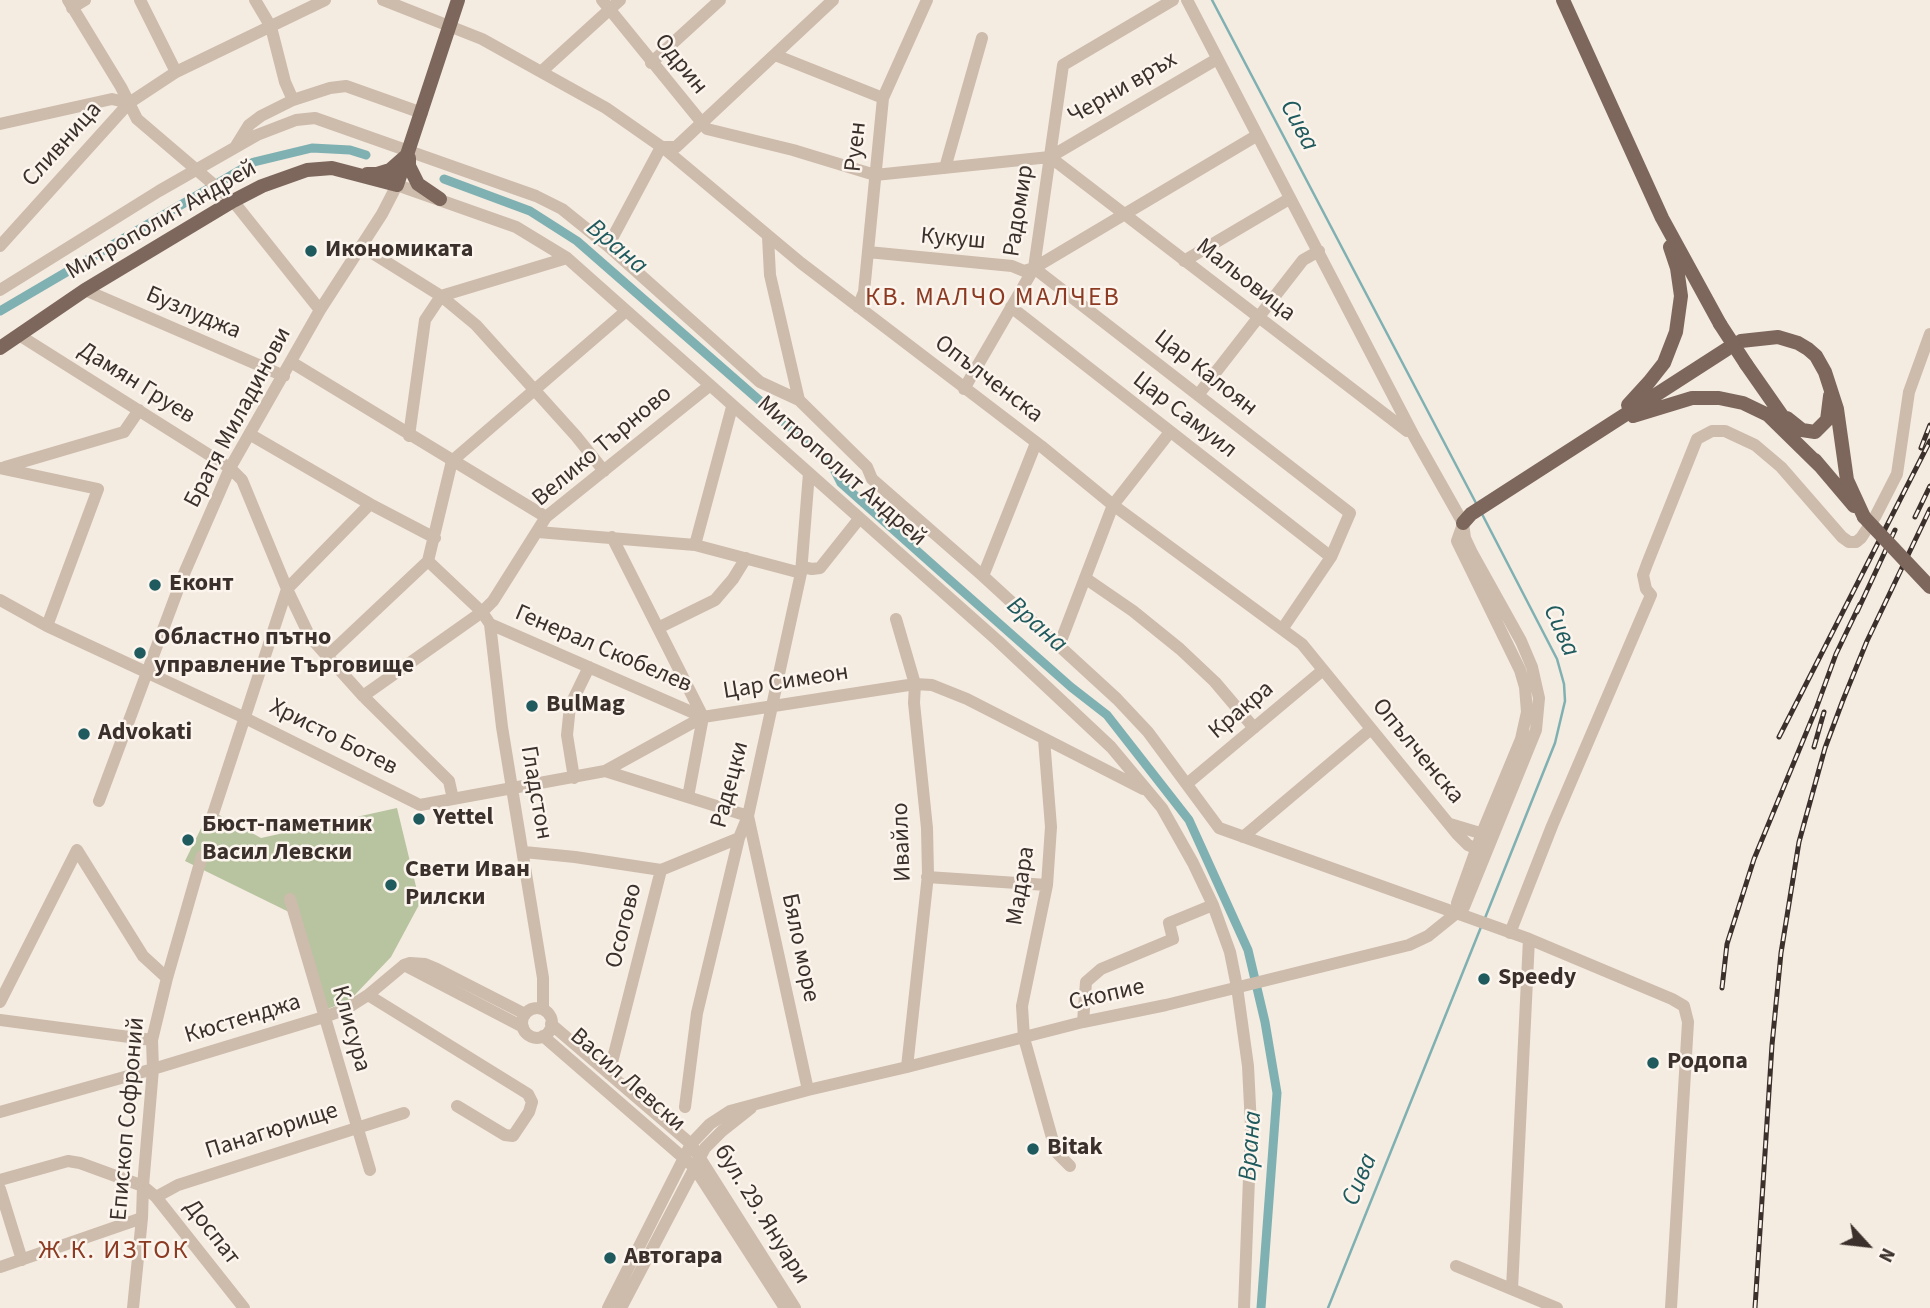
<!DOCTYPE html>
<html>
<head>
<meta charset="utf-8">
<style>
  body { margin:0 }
  #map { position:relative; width:1930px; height:1308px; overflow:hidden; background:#f4ebe1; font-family:"Source Sans 3",sans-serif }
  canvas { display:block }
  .north { position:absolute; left:1832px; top:1210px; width:70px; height:70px; -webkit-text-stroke:5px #fbf5ee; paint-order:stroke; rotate:117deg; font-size:19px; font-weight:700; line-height:28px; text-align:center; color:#3b302b }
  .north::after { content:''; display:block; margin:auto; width:24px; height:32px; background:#3b302b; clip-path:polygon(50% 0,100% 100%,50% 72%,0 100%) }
</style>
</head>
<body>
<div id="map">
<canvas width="1930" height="1308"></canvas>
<div class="north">N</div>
</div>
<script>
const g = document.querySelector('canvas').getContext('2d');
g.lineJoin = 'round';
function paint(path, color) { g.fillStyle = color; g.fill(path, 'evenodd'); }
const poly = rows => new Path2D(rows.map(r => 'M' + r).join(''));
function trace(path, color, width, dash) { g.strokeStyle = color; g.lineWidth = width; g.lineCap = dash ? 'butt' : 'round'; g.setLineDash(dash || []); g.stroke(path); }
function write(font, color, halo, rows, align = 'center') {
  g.font = font + ' "Source Sans 3",sans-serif'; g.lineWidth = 5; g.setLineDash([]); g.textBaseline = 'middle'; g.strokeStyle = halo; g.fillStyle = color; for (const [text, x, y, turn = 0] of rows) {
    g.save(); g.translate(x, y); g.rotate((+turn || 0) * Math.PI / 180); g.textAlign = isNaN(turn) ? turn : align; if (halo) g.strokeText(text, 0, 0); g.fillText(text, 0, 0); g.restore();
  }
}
const green = poly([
  [397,808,420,903,391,957,349,1001,319,1012,291,913,185,861,210,810,261,838]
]);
const stream = poly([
  [1212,0,1477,505],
  [1482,514,1557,659,1564,684,1565,701,1555,743,1485,918],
  [1328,1308,1481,927]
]);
const canal = poly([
  [444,179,530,211,577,241,831,463,841,483,942,573,1071,687,1107,715,1189,820,1248,950,1265,1022,1277,1093,1261,1308],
  [0,311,254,162,312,148,350,150,366,155]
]);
const minor = poly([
  [68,0,121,87,137,119,233,201,320,310],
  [140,0,176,72],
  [255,0,271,27,285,82,293,100],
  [383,0,482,39,606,108,666,150,801,263,1041,446,1113,505,1302,644,1457,834,1468,845,1486,853],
  [602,0,707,129,793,150,875,175,1050,157,1217,59],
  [72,8,85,0],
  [775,55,883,98],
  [651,63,720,0],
  [542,71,620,0],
  [0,124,112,99,129,103],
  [236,146,249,125,261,116,293,100,330,88,346,86,422,113],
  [1050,157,1407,431],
  [945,168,982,38],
  [768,237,770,275,799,400],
  [0,246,129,103,176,72,325,0],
  [361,246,441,296,567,258],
  [608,246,760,382,799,400,867,467,872,479,983,576,1117,699,1148,732,1219,828,1529,939,1672,999,1684,1006,1688,1022,1671,1308],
  [868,252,1012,266,1024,271,1034,268,1256,136],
  [1184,261,1289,199],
  [1034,268,1350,513,1331,557,1283,628],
  [0,290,159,191,257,135,296,120,315,118,536,196,562,209,608,246,661,147,676,147,833,0],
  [85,290,284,376],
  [858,307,864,292,883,98,927,0],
  [1011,307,1331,557],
  [19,335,230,468,242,480,287,589,310,637,363,696,449,781,453,799],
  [291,362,546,517],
  [964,389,1034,268,1063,65,1173,0],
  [1198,395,1303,260,1319,251],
  [251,435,370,504,435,538],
  [409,436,425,320,441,296,476,325,576,436,604,471],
  [5,467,124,432,139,410],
  [0,468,98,489,47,626],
  [538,532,695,545,801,573],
  [612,537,703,717,688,797],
  [695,545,732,407],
  [428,561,482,612,490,624,703,717],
  [802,567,812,569,820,568,859,519],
  [983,576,1036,443],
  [1085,578,1133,611,1180,649,1215,682,1254,728],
  [0,600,47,626,243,717,420,805,605,771,703,717,915,684,932,685,967,699,1143,789],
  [896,619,915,684,914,703,927,828,928,875,907,1067],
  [490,624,502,727,543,978,543,1009],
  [658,628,715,600,733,579,746,558],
  [1059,646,1113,505,1170,432],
  [326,657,428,561,452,461,626,311],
  [363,696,482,612,493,601,546,517,709,386],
  [1044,739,1051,827,1047,885,1022,1006,1024,1038,1056,1152,1070,1166],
  [605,771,748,816,808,1090],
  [574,778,567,735,570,706,589,667],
  [1188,783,1323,670],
  [99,801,183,576,230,468,320,310,382,214,397,185,516,227,567,258,998,641,1111,747,1162,808,1193,863,1213,905,1230,952,1237,987,1248,1066,1251,1126,1244,1308],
  [212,817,287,589,370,504],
  [1450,824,1490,836],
  [1243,837,1371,729],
  [77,850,143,956,167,978],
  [524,852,575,857,661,870],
  [927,877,1047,885],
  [290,899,370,1170],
  [1457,903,1482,833,1521,739,1527,712,1525,687,1520,670,1457,541,1463,524],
  [1510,933,1552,826,1651,595,1646,589,1643,575,1647,564,1697,439,1712,431,1725,431,1755,445,1781,467,1842,537,1849,542,1856,542,1861,538,1875,517,1897,474,1909,392,1930,334],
  [404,965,523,1027],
  [368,995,528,1094,532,1102,529,1112,513,1136,505,1135,457,1106],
  [0,1002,77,850],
  '522 1023a15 15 0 1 1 30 0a15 15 0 1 1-30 0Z',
  [0,1020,152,1040],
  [1083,1022,1086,982,1101,969,1173,939,1169,923,1213,905],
  [551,1024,691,1144,795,1308],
  [543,1036,694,1167,785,1308],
  [609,1074,661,870,739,838],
  [685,1107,697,1013,739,838,748,816,801,573,809,473],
  [0,1112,153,1069,324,1017,346,1009,368,995,404,965,410,963,425,964,437,969,525,1014],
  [0,1180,68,1161,80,1163,143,1186,156,1197,244,1308],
  [0,1189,22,1260],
  [156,1197,178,1185,404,1113],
  [1456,1266,1557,1308],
  [0,1267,142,1218],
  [1512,1289,1529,939],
  [133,1308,142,1218,143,1186,153,1069,152,1040,167,978,202,856],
  [608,1308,691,1144,710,1124,730,1111,808,1090,907,1067,1083,1022,1166,1005,1409,945,1428,936,1464,907,1536,730,1539,698,1532,667,1521,641,1472,553,1465,538,1463,523,1415,438,1187,0],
  [621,1308,705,1148,722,1131,751,1108]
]);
const major = poly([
  [1563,0,1662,218,1720,324],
  [409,158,409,166,418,184,440,199],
  [367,174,377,174,390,170,407,155],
  [0,348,85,290,233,201,262,186,307,170,332,168,397,185,458,0],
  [1746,364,1790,427],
  [1628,405,1649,382,1664,363,1676,332,1681,296,1677,268,1670,247],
  [1633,416,1692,398,1719,398,1743,403,1768,415,1820,466],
  [1787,418,1802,430,1815,432,1827,420,1830,396],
  [1815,460,1854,506],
  [1463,523,1471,514,1727,349,1741,341,1778,337,1798,343,1808,349,1816,356,1825,372,1837,409,1847,480,1864,517]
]);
const rail = poly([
  [1921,448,1930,425],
  [1915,517,1930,486],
  [1857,612,1895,530],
  [1779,737,1930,441],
  [1814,747,1824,712],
  [1722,988,1727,944,1754,859,1816,709,1836,654,1860,604],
  [1755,1308,1772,1045,1781,953,1799,842,1825,748,1843,700,1867,641,1930,509]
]);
const majorBridge = poly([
  [1720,324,1746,364],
  [1864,517,1930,587]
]);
const markers = [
  [311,251,7,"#1f5a5e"],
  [155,585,7,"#1f5a5e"],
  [140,653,7,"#1f5a5e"],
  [532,706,7,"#1f5a5e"],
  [84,734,7,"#1f5a5e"],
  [419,819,7,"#1f5a5e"],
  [188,840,7,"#1f5a5e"],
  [391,885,7,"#1f5a5e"],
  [1484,979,7,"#1f5a5e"],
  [1653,1063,7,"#1f5a5e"],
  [1033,1149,7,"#1f5a5e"],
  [610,1258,7,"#1f5a5e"]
];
const streetNames = [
  ["Одрин",680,65,51],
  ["Черни връх",1123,89,-30],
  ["Сливница",63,145,-48],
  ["Руен",857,147,-84],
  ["Радомир",1020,211,-81],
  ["Митрополит Андрей",162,221,-30],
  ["Кукуш",953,240,5],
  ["Мальовица",1245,281,38],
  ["Бузлуджа",193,314,23],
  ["Цар Калоян",1205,374,38],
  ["Опълченска",988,380,37],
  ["Дамян Груев",136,384,32],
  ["Цар Самуил",1184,416,38],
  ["Братя Миладинови",239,418,-62],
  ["Велико Търново",603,447,-40],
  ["Митрополит Андрей",841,472,41],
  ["Генерал Скобелев",603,650,23],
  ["Цар Симеон",786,683,-9],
  ["Кракра",1242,711,-40],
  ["Христо Ботев",333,738,27],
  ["Опълченска",1417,752,50],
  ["Радецки",731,785,-75],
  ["Гладстон",535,793,80],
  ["Ивайло",903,842,-92],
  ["Мадара",1022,886,-81],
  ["Осогово",625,926,-76],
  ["Бяло море",799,948,78],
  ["Скопие",1107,996,-13],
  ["Кюстенджа",243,1020,-17],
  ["Клисура",350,1029,74],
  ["Васил Левски",627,1081,41],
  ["Епископ Софроний",129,1119,-85],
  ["Панагюрище",272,1132,-18],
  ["бул. 29. Януари",761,1215,58],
  ["Доспат",211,1233,52]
];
const poiNames = [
  ["Икономиката",325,251],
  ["Еконт",169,585],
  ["Областно пътно",154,639],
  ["управление Търговище",154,667],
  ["BulMag",546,706],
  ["Advokati",98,734],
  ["Yettel",433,819],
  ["Бюст-паметник",202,826],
  ["Васил Левски",202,854],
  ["Свети Иван",405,871],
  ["Рилски",405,899],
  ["Speedy",1498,979],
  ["Родопа",1667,1063],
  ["Bitak",1047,1149],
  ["Автогара",624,1258]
];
const waterNames = [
  ["Сива",1298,126,62],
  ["Врана",616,248,40],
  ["Врана",1036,626,41],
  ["Сива",1560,631,66],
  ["Врана",1252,1146,-86],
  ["Сива",1361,1180,-68]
];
const neighbourhoodNames = [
  ["КВ. МАЛЧО МАЛЧЕВ",993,299],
  ["Ж.К. ИЗТОК",114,1252]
];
paint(green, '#b8c4a0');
trace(stream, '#7fb0b2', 2.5);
trace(canal, '#7fb0b2', 9);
trace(minor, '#cdbbac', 12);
trace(major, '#7d675c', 14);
trace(rail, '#3b302b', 5);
trace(rail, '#fbf5ee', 2.5, [8]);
trace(majorBridge, '#7d675c', 14);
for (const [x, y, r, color] of markers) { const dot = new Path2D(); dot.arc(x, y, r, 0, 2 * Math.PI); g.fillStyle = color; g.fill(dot); trace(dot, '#fbf5ee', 2.5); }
write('24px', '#3b302b', '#fbf5ee', streetNames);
write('bold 24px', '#3b302b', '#fbf5ee', poiNames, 'left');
write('italic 26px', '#1f5a5e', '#fbf5ee', waterNames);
g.letterSpacing = '2px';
write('26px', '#8c3b22', '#fbf5ee', neighbourhoodNames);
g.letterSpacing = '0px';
</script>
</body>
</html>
